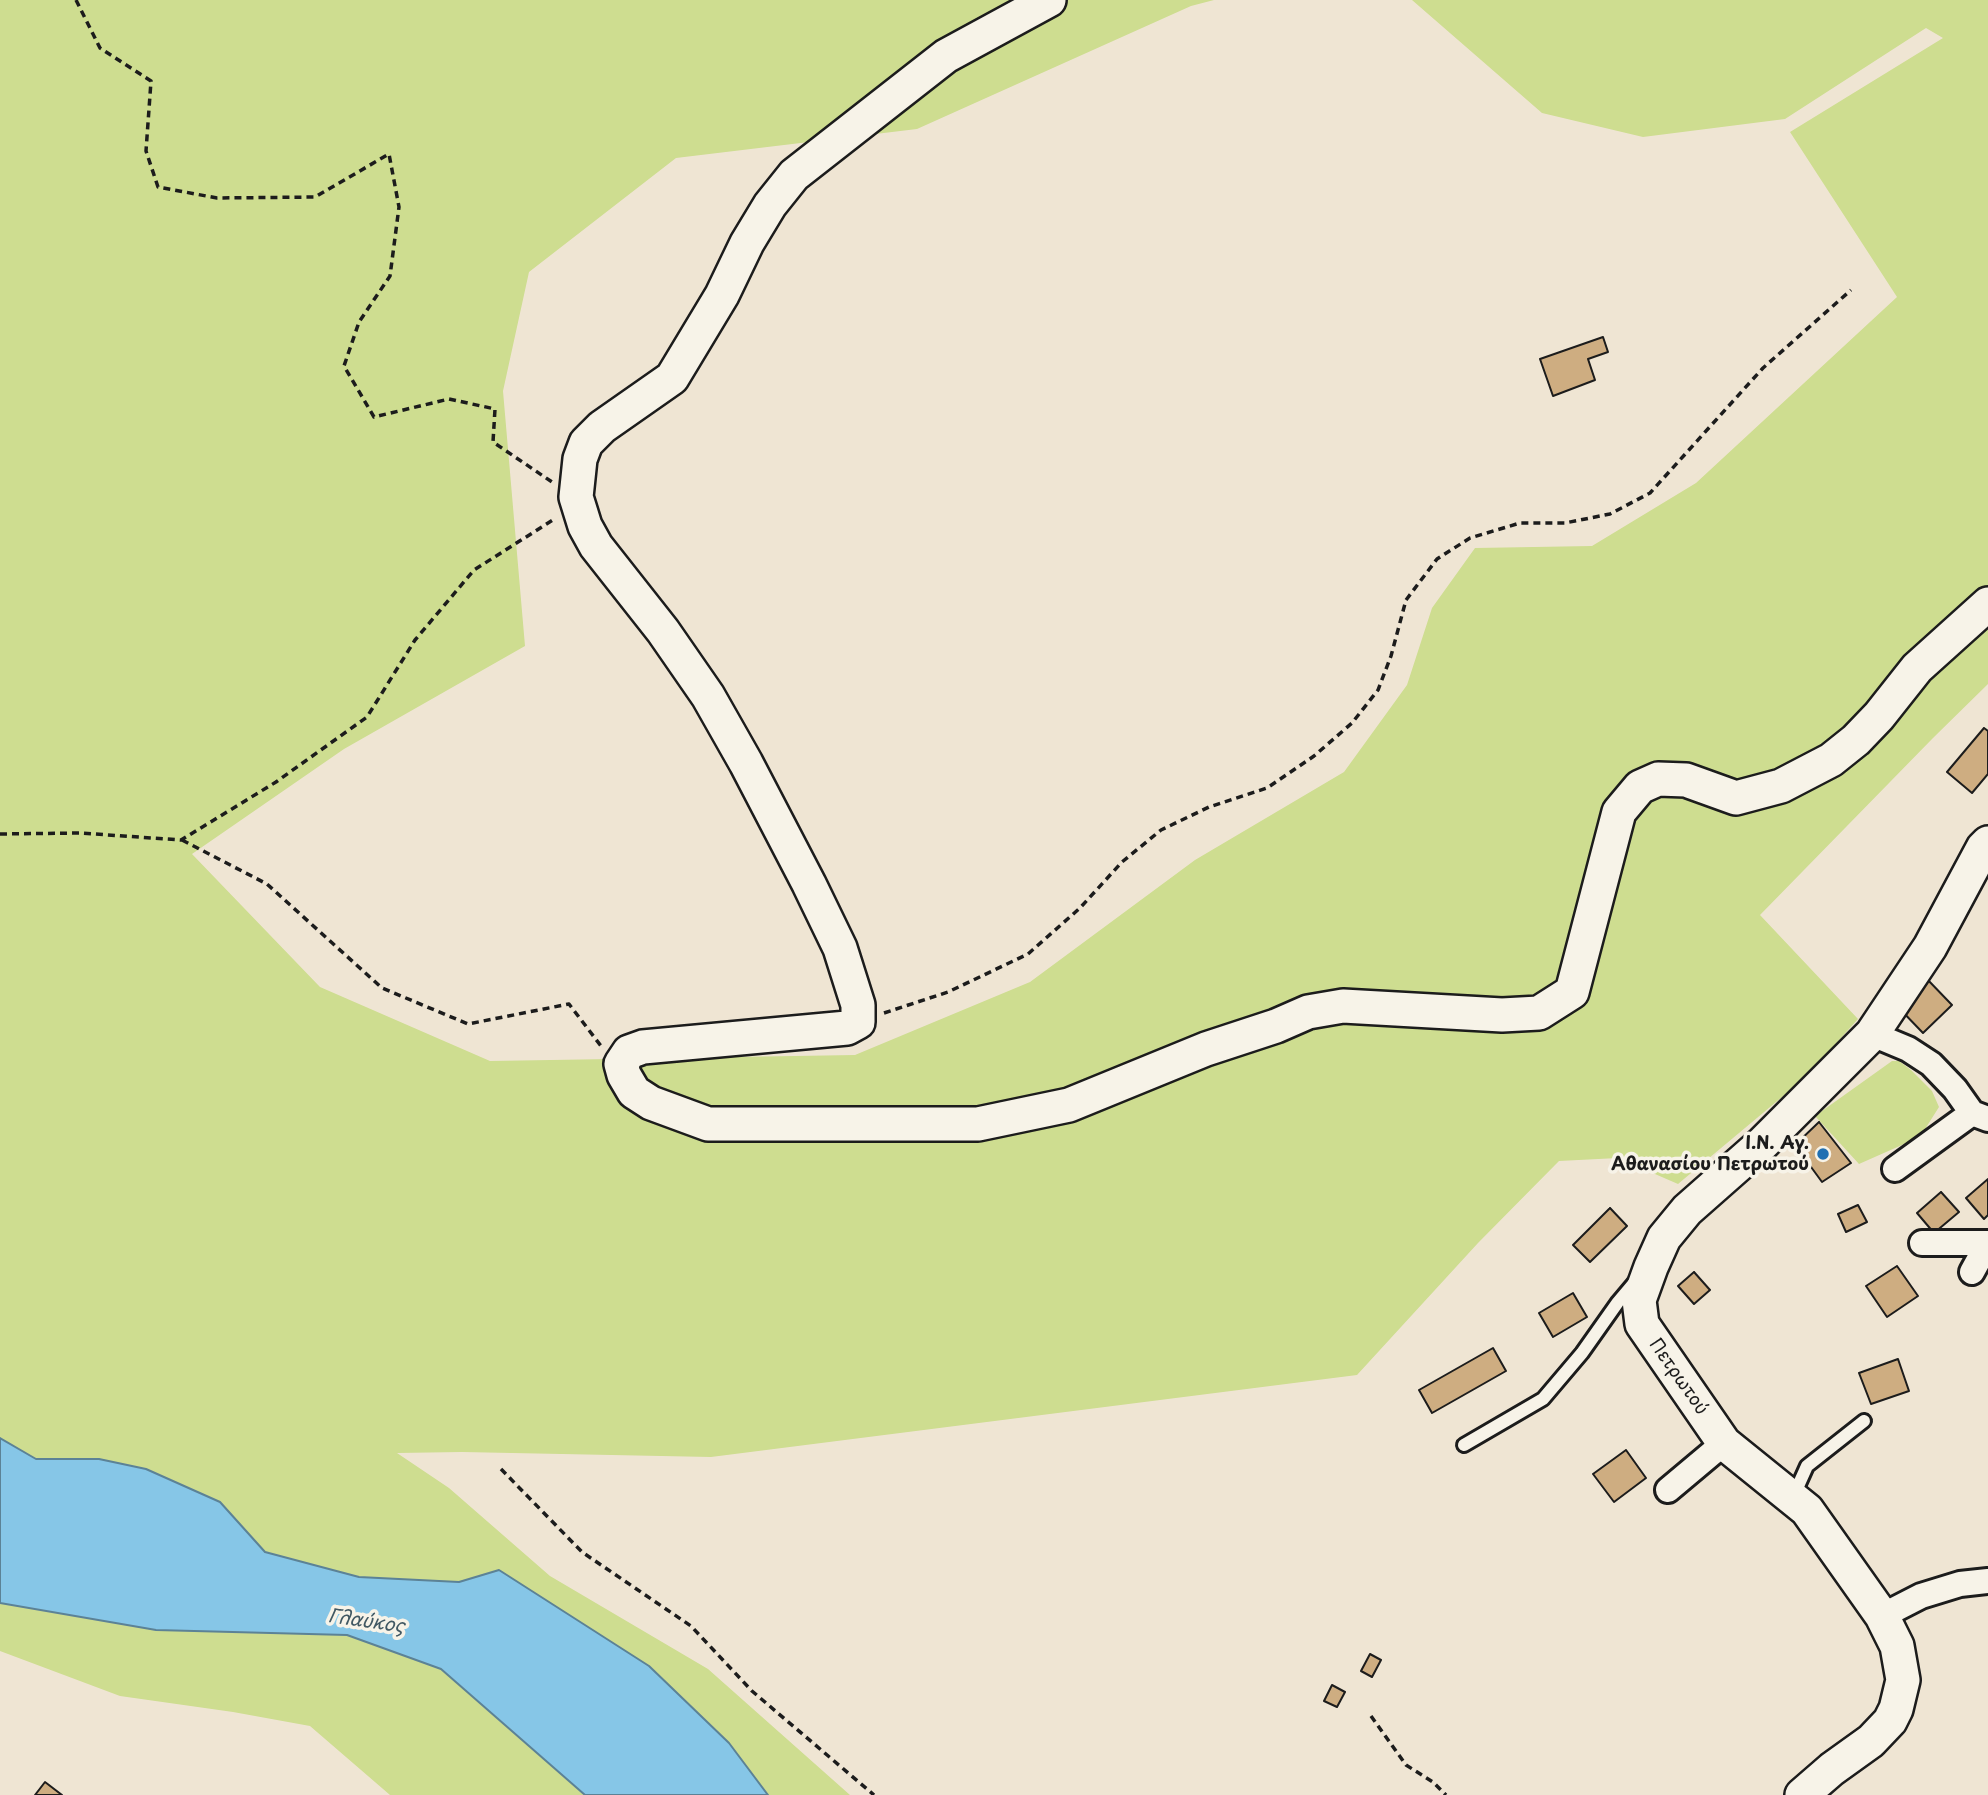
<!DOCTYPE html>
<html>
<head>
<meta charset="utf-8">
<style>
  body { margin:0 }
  canvas { display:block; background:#efe5d3 }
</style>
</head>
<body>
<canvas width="1988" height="1795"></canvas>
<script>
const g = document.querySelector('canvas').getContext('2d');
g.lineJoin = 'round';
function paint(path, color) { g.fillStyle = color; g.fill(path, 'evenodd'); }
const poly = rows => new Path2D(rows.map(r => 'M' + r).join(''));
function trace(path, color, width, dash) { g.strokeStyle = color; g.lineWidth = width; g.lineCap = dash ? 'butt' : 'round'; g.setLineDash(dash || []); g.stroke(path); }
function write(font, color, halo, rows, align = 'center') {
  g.font = font + ' "Playpen Sans",sans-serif'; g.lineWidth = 7; g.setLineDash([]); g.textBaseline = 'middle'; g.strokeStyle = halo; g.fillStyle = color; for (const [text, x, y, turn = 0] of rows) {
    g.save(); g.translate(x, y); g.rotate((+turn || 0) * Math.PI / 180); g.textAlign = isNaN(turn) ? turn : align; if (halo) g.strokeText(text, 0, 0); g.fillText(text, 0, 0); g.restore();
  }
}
const green = poly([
  [0,0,1214,0,1191,6,917,129,676,158,529,272,503,391,525,646,344,749,192,854,320,987,490,1061,855,1055,1030,982,1195,860,1344,772,1407,685,1432,608,1475,548,1592,546,1696,483,1897,297,1790,132,1943,38,1926,28,1785,119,1643,137,1542,113,1412,0,1988,0,1988,684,1933,738,1760,915,1858,1019,1806,1077,1678,1184,1618,1158,1559,1161,1478,1243,1357,1375,711,1457,462,1452,397,1453,449,1488,550,1576,708,1669,850,1795,768,1795,729,1743,649,1666,499,1570,459,1582,359,1577,264,1552,220,1502,146,1469,99,1459,36,1459,0,1438],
  [1892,1061,1899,1061,1911,1070,1932,1091,1939,1107,1920,1137,1859,1164,1815,1116],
  [0,1603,156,1630,347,1635,441,1669,585,1795,390,1795,310,1726,233,1712,120,1696,0,1651]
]);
const water = poly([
  [0,1438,36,1459,99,1459,146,1469,220,1502,265,1552,359,1577,459,1582,499,1570,649,1666,729,1743,768,1795,585,1795,441,1669,347,1635,156,1630,0,1603,0,1438]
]);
const building = poly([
  [1603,337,1608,352,1588,359,1595,380,1553,396,1540,359,1603,337],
  [1984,728,1988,731,1988,774,1972,793,1947,772,1984,728],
  [1926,978,1952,1005,1923,1033,1897,1006,1926,978],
  [1819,1122,1851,1163,1822,1182,1795,1145,1819,1122],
  [1988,1179,1988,1215,1984,1219,1966,1198,1988,1179],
  [1941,1192,1959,1212,1934,1233,1917,1213,1941,1192],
  [1858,1205,1867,1222,1846,1232,1838,1214,1858,1205],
  [1610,1208,1627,1226,1590,1262,1573,1245,1610,1208],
  [1897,1266,1918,1296,1887,1317,1866,1286,1897,1266],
  [1694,1272,1710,1290,1694,1304,1678,1286,1694,1272],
  [1573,1293,1587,1317,1553,1337,1539,1313,1573,1293],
  [1493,1348,1506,1371,1432,1413,1419,1390,1493,1348],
  [1898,1359,1909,1391,1871,1404,1859,1373,1898,1359],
  [1626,1450,1646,1478,1614,1502,1593,1474,1626,1450],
  [1370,1654,1381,1660,1372,1677,1361,1671,1370,1654],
  [1332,1685,1345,1692,1337,1707,1324,1701,1332,1685],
  [45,1782,62,1795,35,1795,45,1782]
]);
const path = poly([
  [76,0,100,48,151,81,146,151,158,187,217,198,315,197,389,154,399,207,390,276,359,322,344,366,374,417,449,399,495,409,493,442,552,482],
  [0,834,80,833,181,840,276,782,367,717,415,640,474,570,556,518],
  [182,840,267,884,382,988,468,1024,569,1004,601,1046],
  [884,1013,948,992,1028,954,1080,908,1122,862,1161,830,1209,807,1267,788,1314,756,1352,723,1378,690,1391,656,1406,600,1437,559,1470,538,1520,523,1565,523,1610,514,1650,493,1763,368,1851,290],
  [501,1469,582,1552,691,1626,752,1691,874,1795],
  [1371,1716,1406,1765,1433,1782,1446,1795]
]);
const lane = poly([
  [1464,1445,1543,1399,1582,1353,1618,1302,1634,1283],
  [1794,1495,1807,1466,1864,1421]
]);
const street = poly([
  [1872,1034,1908,1049,1931,1064,1955,1089,1972,1113,1988,1119],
  [1895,1169,1972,1113],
  [1922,1243,1988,1243],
  [1972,1272,1988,1243],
  [1668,1490,1724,1443],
  [1882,1616,1921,1596,1960,1584,1988,1581]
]);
const secondary = poly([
  [1049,0,946,56,794,175,770,205,747,243,722,295,672,378,602,427,586,443,580,459,576,497,585,526,596,546,663,631,708,696,746,763,809,884,840,948,858,1005,858,1022,847,1028,643,1047,629,1052,621,1064,624,1075,634,1092,651,1103,708,1124,978,1124,1069,1105,1206,1049,1276,1026,1308,1012,1343,1006,1502,1015,1539,1013,1572,992,1619,812,1640,787,1658,779,1686,780,1736,798,1781,786,1831,760,1856,740,1879,716,1917,668,1988,604],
  [1802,1795,1832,1769,1871,1741,1890,1721,1896,1709,1903,1680,1897,1646,1882,1616,1807,1510,1724,1443,1642,1324,1639,1300,1651,1267,1664,1238,1687,1210,1763,1143,1872,1034,1930,947,1983,848,1988,843]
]);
const markers = [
  [1823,1154,7,"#1f6fb2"]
];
const poiNames = [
  ["Ι.Ν. Αγ.",1809,1144],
  ["Αθανασίου Πετρωτού",1809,1165]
];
const streetNames = [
  ["Πετρωτού",1678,1377,55]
];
const waterNames = [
  ["Γλαύκος",366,1622,8]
];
paint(green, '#cedd90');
paint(water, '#86c6e7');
trace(water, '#5c8296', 2);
paint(building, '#cead81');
trace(building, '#1c1c1c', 2);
trace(lane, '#1c1c1c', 18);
trace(street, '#1c1c1c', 30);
trace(secondary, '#1c1c1c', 38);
trace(path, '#1c1c1c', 3.5, [7, 5]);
trace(lane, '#f7f3e8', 12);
trace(street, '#f7f3e8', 24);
trace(secondary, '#f7f3e8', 33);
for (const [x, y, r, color] of markers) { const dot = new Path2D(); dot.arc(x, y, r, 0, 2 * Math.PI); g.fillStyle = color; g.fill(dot); trace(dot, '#f7f3e8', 2.5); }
write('bold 18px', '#1c1c1c', '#f7f3e8', poiNames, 'right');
write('18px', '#1c1c1c', '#f7f3e8', streetNames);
write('italic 19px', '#415863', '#f7f3e8', waterNames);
</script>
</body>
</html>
